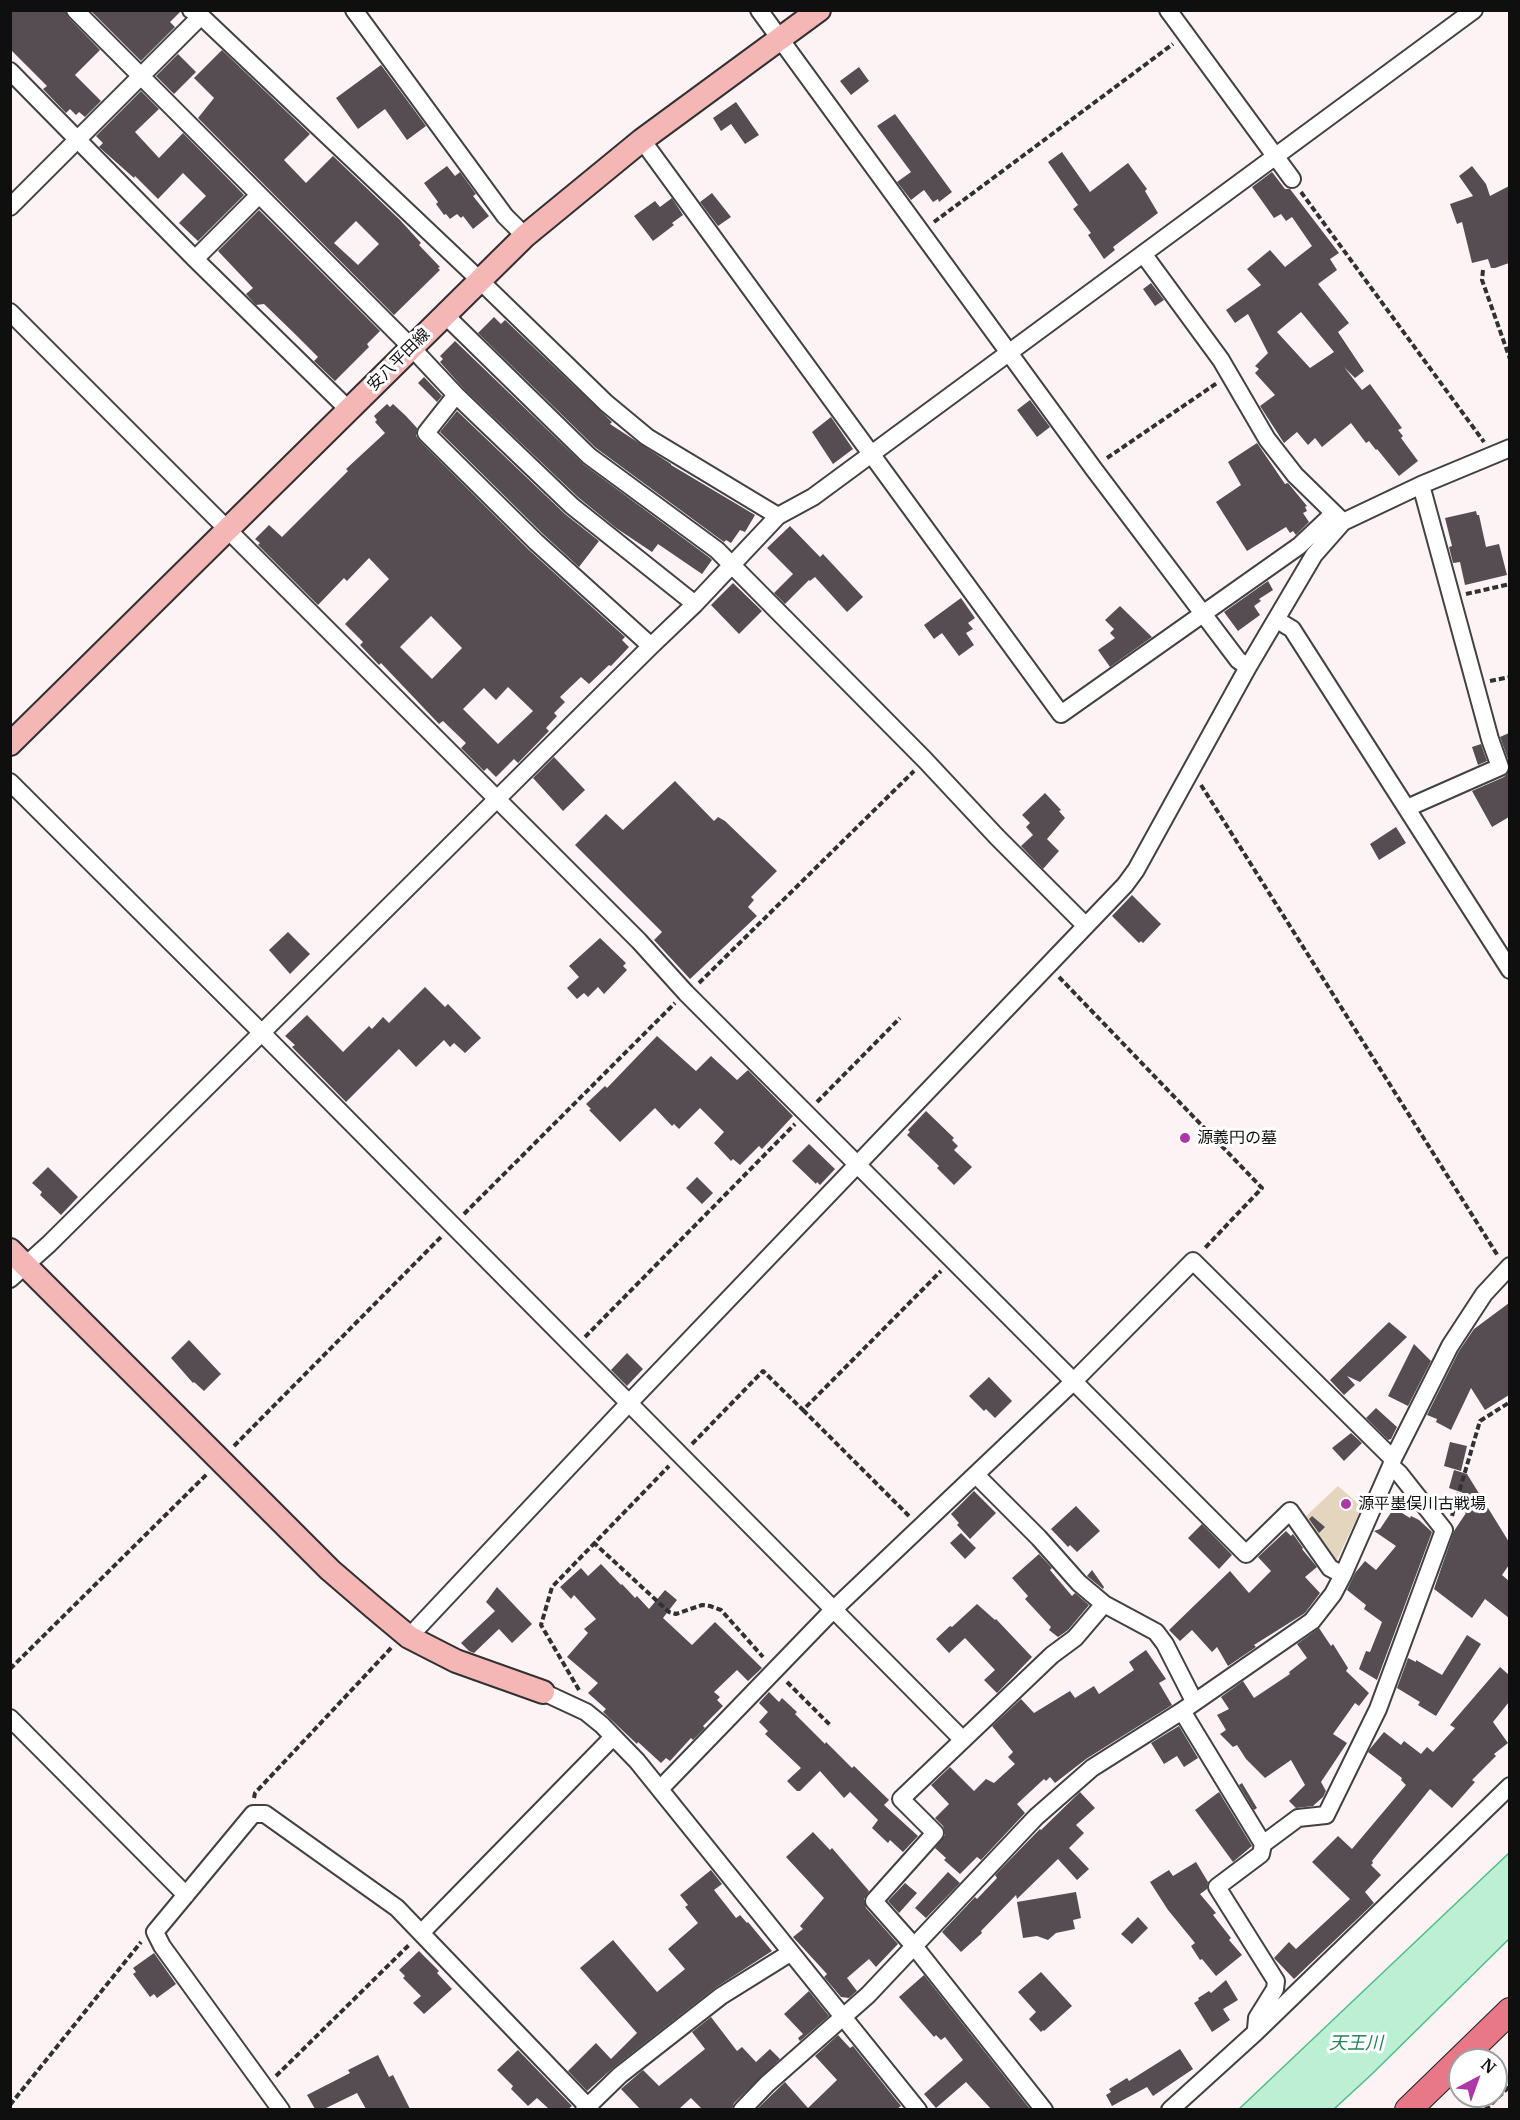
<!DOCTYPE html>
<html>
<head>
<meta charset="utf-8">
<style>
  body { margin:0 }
  #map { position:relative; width:1520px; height:2120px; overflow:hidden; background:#fdf2f4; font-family:Merriweather,serif }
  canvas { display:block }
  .frame { position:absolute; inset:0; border:12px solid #0f0f0f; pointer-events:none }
  .north { position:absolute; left:1448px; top:2048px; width:60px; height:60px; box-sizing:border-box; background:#fff; border:2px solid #9f9f9f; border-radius:50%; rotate:41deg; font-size:16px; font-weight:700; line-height:24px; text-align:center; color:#0f0f0f }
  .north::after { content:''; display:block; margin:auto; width:21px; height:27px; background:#ae37a8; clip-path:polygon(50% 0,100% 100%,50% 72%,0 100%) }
</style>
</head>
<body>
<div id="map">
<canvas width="1520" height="2120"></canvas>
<div class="frame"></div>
<div class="north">N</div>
</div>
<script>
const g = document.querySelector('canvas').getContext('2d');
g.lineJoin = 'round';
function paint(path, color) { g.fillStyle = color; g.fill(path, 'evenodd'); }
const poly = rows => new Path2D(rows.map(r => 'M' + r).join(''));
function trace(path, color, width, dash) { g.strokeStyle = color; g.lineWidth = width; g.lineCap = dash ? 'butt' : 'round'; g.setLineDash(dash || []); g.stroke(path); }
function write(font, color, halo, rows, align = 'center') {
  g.font = font + ' Merriweather,"Noto Sans JP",serif'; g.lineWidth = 6; g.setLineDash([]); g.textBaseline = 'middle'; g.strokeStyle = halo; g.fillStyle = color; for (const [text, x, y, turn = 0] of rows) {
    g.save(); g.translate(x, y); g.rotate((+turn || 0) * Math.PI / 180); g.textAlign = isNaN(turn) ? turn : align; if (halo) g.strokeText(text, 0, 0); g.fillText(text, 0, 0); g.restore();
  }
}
const green = poly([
  [1338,1486,1362,1507,1336,1562,1330,1559,1304,1518]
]);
const water = poly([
  [1509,1853,1509,1939,1372,2074,1334,2109,1239,2109,1509,1853]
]);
const building = poly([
  [10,10,65,10,68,17,100,50,75,75,101,101,85,117,79,112,76,115,70,109,66,113,43,89,47,86,10,49],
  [90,10,181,10,181,11,170,22,175,27,141,61],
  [222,50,310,134,284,160,306,183,333,156,400,220,421,243,419,245,440,267,438,268,440,270,394,315,198,118,214,98,194,78],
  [356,221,379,244,358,265,334,243],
  [178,54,196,72,174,94,156,76],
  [381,65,426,126,407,140,385,109,358,129,336,98],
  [859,67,869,81,851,95,840,81],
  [141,91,159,109,135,132,159,158,183,133,244,195,198,241,179,223,206,196,183,173,158,199,135,176,134,178,99,147,103,143,96,136],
  [736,102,759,135,745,144,731,124,721,131,713,118],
  [895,114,952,192,939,202,938,199,933,202,924,190,911,200,897,182,911,172,877,126],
  [1062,152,1090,192,1128,163,1147,189,1145,191,1158,213,1113,247,1115,250,1104,259,1088,235,1091,233,1073,209,1078,205,1048,162],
  [447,166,455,176,460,172,476,194,473,196,489,216,473,229,463,216,461,218,457,214,450,219,446,214,444,215,436,204,438,202,424,183],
  [1472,166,1486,184,1490,196,1509,186,1509,263,1495,268,1491,268,1488,259,1472,263,1462,222,1457,224,1450,204,1473,196,1459,176],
  [1272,172,1285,189,1290,189,1339,253,1330,259,1337,270,1318,284,1349,323,1338,332,1364,371,1355,378,1344,367,1362,390,1370,384,1402,428,1398,430,1403,436,1401,438,1418,461,1399,476,1377,449,1376,450,1369,441,1366,443,1351,423,1322,447,1315,438,1308,445,1297,432,1284,443,1260,406,1275,395,1255,373,1259,369,1255,366,1268,353,1248,314,1235,323,1226,310,1261,285,1247,269,1270,250,1285,267,1312,246,1292,217,1286,221,1281,214,1274,218,1252,187],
  [1301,312,1334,352,1310,368,1277,332],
  [712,193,731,217,718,226,700,202],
  [672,198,683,215,672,223,674,225,653,241,634,216,655,201,660,207],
  [259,210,380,331,367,344,369,347,335,381,314,361,318,357,296,335,264,304,256,305,246,294,253,288,218,251],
  [1151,283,1164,300,1155,306,1143,289],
  [494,317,501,324,505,320,612,422,610,424,671,464,671,465,755,515,745,532,740,530,731,543,726,540,724,542,596,448,478,333],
  [455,341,583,464,710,558,712,560,702,574,658,544,652,552,616,528,579,498,463,388,440,362,443,359,440,356],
  [424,377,442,396,437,402,418,383],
  [1030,400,1050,427,1037,437,1017,410],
  [387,404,390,407,393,404,406,416,417,428,416,436,419,440,529,550,625,637,622,640,629,647,611,666,609,665,589,684,581,677,560,697,565,702,554,713,557,716,546,728,549,731,518,763,514,759,496,777,487,768,484,771,461,748,466,743,443,721,439,724,381,663,379,665,360,645,363,642,345,624,389,579,369,558,347,581,344,578,318,605,258,545,260,543,255,539,269,525,282,537,348,471,346,469,385,433,375,422,377,420,374,416],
  [431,616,462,648,432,679,400,647],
  [508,687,533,711,498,744,463,709,484,688,496,700],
  [457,411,565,514,599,541,579,567,543,534,440,432],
  [831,417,853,449,833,464,812,432],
  [1257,443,1285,484,1288,483,1307,506,1305,507,1307,511,1303,513,1309,522,1296,535,1293,531,1290,533,1286,527,1247,551,1216,502,1241,485,1228,462],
  [1476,511,1477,515,1479,515,1486,547,1499,544,1507,575,1465,585,1460,562,1453,563,1449,547,1452,546,1445,518],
  [790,526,820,557,823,554,863,597,847,612,815,577,810,581,809,580,785,604,774,593,793,574,767,548],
  [1268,581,1273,590,1259,599,1261,601,1254,606,1260,615,1238,631,1224,612],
  [733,583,762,611,739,634,711,605],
  [961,598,975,618,968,623,973,629,966,633,974,645,959,656,942,633,934,639,924,625],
  [1120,606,1152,637,1110,667,1098,650,1115,638,1110,633,1114,629,1105,620],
  [1509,733,1509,762,1500,737],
  [1481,744,1487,761,1478,765,1472,747],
  [554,757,585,790,563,811,533,778],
  [1509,771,1509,817,1492,827,1472,791,1504,777],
  [675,781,714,821,718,817,725,821,777,871,751,897,754,900,748,907,757,916,690,979,654,940,662,932,575,845,606,814,623,830],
  [1045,793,1061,810,1059,811,1065,818,1047,839,1059,851,1043,869,1021,846,1033,835,1026,827,1030,823,1022,815],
  [1396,827,1406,843,1379,860,1370,844],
  [1132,895,1161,924,1143,943,1141,941,1139,943,1112,916],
  [288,932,310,954,290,974,269,950],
  [600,938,626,963,623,966,627,970,604,994,598,987,588,997,584,993,577,999,567,988,579,977,569,966],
  [425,987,445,1007,448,1004,481,1038,465,1053,454,1043,450,1047,444,1040,416,1067,399,1049,346,1102,292,1047,295,1045,285,1036,307,1015,343,1052,369,1026,372,1029,383,1017,389,1023],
  [657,1036,696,1071,711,1056,737,1080,748,1070,793,1116,762,1149,759,1146,740,1165,733,1159,731,1161,714,1143,724,1132,700,1108,679,1129,674,1124,672,1126,655,1108,620,1142,589,1110,591,1109,586,1104,605,1086,607,1088],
  [926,1111,954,1138,952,1140,958,1146,954,1150,972,1167,954,1185,937,1168,939,1166,907,1135,910,1132,908,1130],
  [809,1144,835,1169,820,1185,817,1182,816,1184,792,1161],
  [48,1167,78,1197,61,1215,40,1195,42,1192,32,1183],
  [697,1177,713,1193,702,1204,686,1188],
  [1509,1303,1509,1395,1485,1410,1471,1388,1451,1430,1436,1422,1437,1419,1427,1415,1459,1351,1474,1329],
  [1389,1322,1407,1337,1360,1382,1347,1376,1355,1385,1344,1395,1330,1380],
  [189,1340,221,1374,204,1391,194,1382,193,1383,171,1358],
  [1414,1344,1431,1361,1408,1406,1388,1396],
  [627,1353,643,1369,627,1386,611,1370],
  [989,1377,1012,1401,995,1418,986,1409,984,1411,969,1396],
  [1376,1408,1397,1427,1391,1439,1388,1440,1366,1418],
  [1351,1433,1362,1443,1344,1461,1332,1448],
  [1450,1442,1467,1446,1461,1471,1444,1466],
  [1454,1470,1467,1474,1509,1542,1509,1565,1502,1575,1509,1581,1509,1618,1485,1599,1472,1618,1434,1589,1454,1531,1466,1513,1461,1509,1466,1494,1449,1488],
  [974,1491,996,1513,970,1539,957,1525,959,1523,951,1514],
  [1076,1506,1100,1531,1077,1552,1070,1545,1068,1547,1051,1529],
  [1394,1508,1410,1518,1411,1516,1419,1520,1432,1532,1377,1680,1359,1669,1366,1651,1370,1652,1382,1622,1364,1609,1366,1605,1347,1590,1355,1573,1365,1561,1376,1570,1396,1546,1374,1531,1380,1529],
  [1312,1516,1325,1527,1319,1533,1309,1519],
  [1202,1524,1232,1555,1219,1569,1188,1538],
  [1286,1531,1291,1536,1293,1534,1303,1548,1302,1549,1317,1567,1305,1577,1320,1593,1305,1613,1254,1645,1256,1647,1228,1666,1217,1647,1212,1652,1192,1630,1180,1641,1169,1630,1230,1571,1249,1593,1271,1571,1258,1557],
  [961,1533,976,1548,965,1559,950,1543],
  [1039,1554,1052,1568,1050,1570,1072,1596,1075,1593,1089,1605,1068,1630,1058,1637,1049,1630,1051,1627,1025,1599,1028,1596,1012,1578],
  [601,1564,621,1585,622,1584,635,1598,637,1596,649,1609,665,1590,677,1600,663,1618,692,1645,715,1622,762,1668,748,1681,737,1670,714,1692,720,1697,717,1700,723,1706,703,1726,705,1728,693,1740,691,1738,670,1761,666,1758,661,1763,638,1742,637,1744,603,1712,606,1709,588,1693,598,1683,567,1657,588,1633,584,1629,596,1619,574,1595,571,1599,560,1587,581,1568,588,1576],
  [1092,1570,1104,1587,1103,1589,1087,1576],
  [497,1587,532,1624,512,1643,499,1629,474,1653,469,1651,461,1643,495,1611,486,1602],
  [977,1604,995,1620,996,1619,1032,1657,997,1693,984,1680,995,1670,965,1638,949,1653,936,1639,950,1626,952,1627],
  [1319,1628,1331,1646,1333,1644,1348,1668,1346,1671,1369,1693,1359,1706,1355,1703,1333,1734,1347,1743,1321,1782,1326,1791,1323,1797,1313,1806,1296,1808,1289,1801,1305,1785,1291,1760,1265,1778,1246,1759,1237,1745,1233,1747,1220,1734,1226,1730,1217,1715,1229,1709,1221,1697,1243,1681,1254,1698,1290,1674,1289,1672,1307,1658,1297,1644],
  [1467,1635,1481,1644,1436,1716,1418,1705,1420,1702,1397,1688,1408,1658,1416,1662,1416,1660,1442,1675],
  [1146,1650,1166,1679,1159,1683,1172,1705,1086,1759,1055,1783,1050,1777,1046,1781,1044,1779,1017,1804,1025,1813,981,1860,977,1857,960,1874,944,1860,946,1858,935,1848,945,1835,943,1826,935,1818,949,1804,931,1785,950,1767,974,1791,986,1779,994,1783,1015,1764,1008,1757,1013,1752,992,1726,1021,1699,1034,1713,1070,1691,1075,1698,1094,1686,1099,1694,1134,1670,1129,1662],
  [1500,1667,1509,1675,1509,1702,1493,1722,1508,1743,1494,1754,1496,1756,1472,1780,1475,1782,1452,1808,1430,1789,1372,1861,1373,1863,1371,1865,1381,1875,1365,1892,1374,1903,1294,1979,1274,1958,1289,1942,1296,1949,1350,1899,1312,1862,1338,1836,1352,1849,1406,1785,1401,1780,1402,1778,1368,1752,1369,1750,1384,1732,1401,1745,1404,1741,1421,1754,1427,1747,1433,1752,1455,1728,1450,1725],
  [769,1692,779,1702,782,1698,797,1712,795,1714,825,1744,826,1742,852,1768,854,1766,889,1800,884,1805,918,1836,903,1852,890,1840,888,1843,872,1828,878,1820,850,1792,844,1798,820,1771,800,1791,797,1791,787,1781,801,1768,765,1734,768,1731,759,1722,768,1712,759,1703],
  [1179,1726,1198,1758,1184,1767,1177,1756,1164,1764,1151,1743],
  [1242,1783,1257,1808,1254,1810,1239,1785],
  [1080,1792,1095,1808,1076,1825,1084,1833,1069,1848,1089,1869,1077,1880,1058,1859,1017,1899,1016,1895,981,1931,982,1933,961,1952,942,1932,975,1897,977,1899,997,1878,995,1875,1040,1829,1041,1830],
  [1219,1792,1252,1846,1233,1862,1195,1810],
  [813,1832,830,1850,832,1848,869,1891,864,1899,866,1908,898,1944,876,1967,869,1959,847,1978,857,1991,849,1998,841,1997,824,1977,827,1974,793,1937,803,1929,800,1926,824,1898,786,1857],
  [1196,1862,1208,1882,1207,1889,1200,1894,1216,1913,1213,1915,1231,1938,1229,1940,1242,1955,1216,1976,1202,1959,1200,1960,1191,1946,1195,1943,1168,1910,1150,1882,1169,1870,1173,1876],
  [711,1870,722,1884,714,1890,736,1918,740,1915,747,1923,748,1922,772,1951,715,1988,614,2067,587,2091,568,2071,596,2043,611,2059,637,2033,580,1968,613,1940,657,1992,685,1969,668,1949,698,1923,685,1907,688,1905,680,1895],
  [948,1872,960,1883,926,1918,915,1908],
  [905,1883,917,1893,899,1913,888,1901],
  [1076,1892,1081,1918,1073,1920,1075,1929,1056,1933,1048,1940,1037,1936,1023,1938,1017,1902],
  [1138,1917,1148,1928,1132,1944,1121,1934],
  [419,1951,439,1971,437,1973,452,1989,424,2014,413,2003,421,1996,403,1978,405,1976,399,1970],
  [154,1953,176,1984,157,1998,154,1994,150,1997,133,1974,136,1972,133,1968],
  [1041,1972,1072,2006,1044,2031,1043,2030,1041,2032,1029,2019,1036,2012,1018,1992],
  [924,1975,1030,2109,991,2109,966,2082,936,2108,924,2094,963,2060,945,2037,941,2040,936,2035,934,2037,899,1997],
  [1226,1980,1238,2000,1223,2009,1230,2020,1212,2032,1194,2003,1199,2000,1198,1998,1209,1991,1211,1993],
  [809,1991,829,2016,800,2041,798,2038,803,2034,784,2014],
  [711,2017,737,2051,742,2047,756,2062,770,2049,780,2059,734,2103,732,2109,702,2109,691,2098,679,2109,640,2109,621,2089,643,2070,659,2086,705,2049,692,2032],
  [838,2035,850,2048,853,2046,901,2106,897,2109,757,2109,785,2082,808,2108,837,2080,815,2056],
  [1180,2049,1193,2069,1153,2096,1147,2087,1112,2106,1106,2095,1111,2092,1109,2089,1127,2078,1129,2081],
  [518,2050,572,2106,568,2109,549,2109,537,2098,528,2106,511,2089,513,2086,497,2070],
  [378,2055,389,2077,393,2075,410,2109,366,2109,357,2093,324,2109,315,2109,307,2095,350,2073,348,2070]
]);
const path = poly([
  [1301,192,1484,442],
  [934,222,1173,44],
  [1483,270,1482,280,1510,359],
  [1107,458,1217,383],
  [1466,594,1510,584],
  [1490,681,1510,677],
  [1201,785,1498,1256],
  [1059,977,1262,1188,1204,1249],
  [699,983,914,771],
  [817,1102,900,1018],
  [464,1214,675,1003],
  [585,1337,795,1124],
  [803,1410,909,1516],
  [692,1444,763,1371,803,1410,941,1271],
  [234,1446,442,1236],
  [1452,1516,1480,1421,1510,1402],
  [593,1542,669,1612,676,1614,702,1605,710,1606,721,1610,763,1657],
  [10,1669,208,1473],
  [787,1682,830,1725],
  [579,1690,541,1625,552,1587,669,1466],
  [254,1798,255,1793,392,1647],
  [276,2076,410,1944],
  [10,2105,141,1942],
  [1485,2110,1510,2086]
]);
const street = poly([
  [75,10,412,348,456,395,572,506,695,604],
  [191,10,201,16,466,267,606,403,647,437,778,516],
  [354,10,505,216,525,236],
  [759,10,1093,468,1238,660,1248,667,1314,555,1343,522,1421,485,1510,448],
  [1168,10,1292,179],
  [10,71,195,259,349,410],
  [642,140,1061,714,1299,546,1334,513],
  [10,207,201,16],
  [1144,255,1221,360,1267,439,1295,475,1340,519],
  [195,259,259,195],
  [10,312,639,941,686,993,1246,1554,1290,1511,1330,1568,1343,1575],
  [445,315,589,456,717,550,925,760,997,837,1086,926],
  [456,395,426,433,536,542,651,646],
  [1277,620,1292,629,1510,970],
  [10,782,261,1032,963,1740],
  [1407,808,1500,767,1490,739,1421,485],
  [10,1279,49,1244,651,646,695,604,778,516,813,497,1474,10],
  [976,1475,1039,1538,1079,1583,1104,1604,1156,1632,1165,1644,1194,1701],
  [409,1637,629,1403,1125,885,1136,870,1248,667],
  [543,1692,586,1712,602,1725,637,1761,918,2110],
  [1182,1711,1263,1844,1261,1854,1217,1887,1276,1981,1275,1989,1257,2018,1256,2029],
  [10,1718,186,1895],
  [660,1789,834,1609,1073,1382,1193,1261,1393,1459],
  [1263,1844,1298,1818,1326,1815,1378,1709,1444,1530,1399,1473,1391,1466],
  [421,1933,613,1737],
  [281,2110,162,1946,155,1932,253,1814,265,1814,397,1908,591,2110],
  [584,2110,620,2075,721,1996,790,1953],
  [742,2110,767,2084,868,1995,1036,1817,1092,1768,1182,1711,1312,1621,1333,1594,1343,1575,1391,1466,1393,1459,1450,1346,1484,1294,1510,1266],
  [1044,2110,914,1946,874,1901,935,1833,901,1799,1052,1655,1075,1638,1104,1604],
  [1170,2110,1256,2032,1510,1786]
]);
const secondary = poly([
  [10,744,525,236,642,140,819,10],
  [10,1250,330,1570,373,1607,409,1637,456,1661,543,1692]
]);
const primary = poly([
  [1408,2110,1510,2011]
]);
const markers = [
  [1185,1138,6,"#ae37a8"],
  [1346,1504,6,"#ae37a8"]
];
const streetNames = [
  ["安八平田線",399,360,-45]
];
const poiNames = [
  ["源義円の墓",1197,1138],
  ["源平墨俣川古戦場",1358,1504]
];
const waterNames = [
  ["天王川",1356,2044]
];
paint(green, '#e4d5bf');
paint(water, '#bdefd5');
trace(water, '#4dbd85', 1.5);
paint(building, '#564d52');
trace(street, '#424242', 20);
trace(secondary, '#313131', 26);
trace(primary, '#202020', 28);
trace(path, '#313131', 4, [6, 3]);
trace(street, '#fff', 16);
trace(secondary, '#f5b6b6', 22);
trace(primary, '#e87888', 26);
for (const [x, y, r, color] of markers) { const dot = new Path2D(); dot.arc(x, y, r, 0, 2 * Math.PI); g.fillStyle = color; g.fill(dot); trace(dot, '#fff', 2); }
write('16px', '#0f0f0f', '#fff', streetNames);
write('16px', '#0f0f0f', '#fff', poiNames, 'left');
write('italic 18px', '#258558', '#fff', waterNames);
</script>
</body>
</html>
